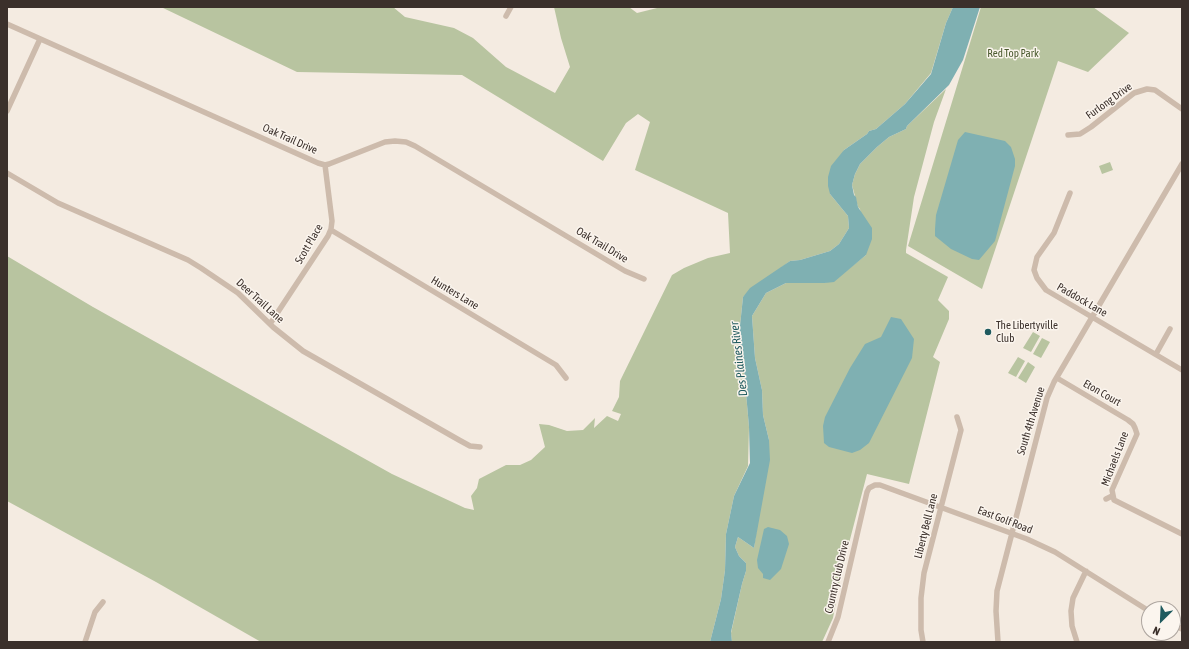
<!DOCTYPE html>
<html>
<head>
<meta charset="utf-8">
<style>
  body { margin:0 }
  #map { position:relative; width:1189px; height:649px; overflow:hidden; background:#f4ebe1; font-family:"Asap Condensed",sans-serif }
  canvas { display:block }
  .frame { position:absolute; inset:0; border:8px solid #3b302b; pointer-events:none }
  .north { position:absolute; left:1141px; top:601px; width:40px; height:40px; box-sizing:border-box; background:#fbf5ee; border:1px solid #aea6a0; border-radius:50%; rotate:204deg; font-size:11px; font-weight:700; line-height:16px; text-align:center; color:#3b302b }
  .north::after { content:''; display:block; margin:auto; width:14px; height:18px; background:#1f5a5e; clip-path:polygon(50% 0,100% 100%,50% 72%,0 100%) }
</style>
</head>
<body>
<div id="map">
<canvas width="1189" height="649"></canvas>
<div class="frame"></div>
<div class="north">N</div>
</div>
<script>
const g = document.querySelector('canvas').getContext('2d');
g.lineJoin = 'round';
function paint(path, color) { g.fillStyle = color; g.fill(path, 'evenodd'); }
const poly = rows => new Path2D(rows.map(r => 'M' + r).join(''));
function trace(path, color, width, dash) { g.strokeStyle = color; g.lineWidth = width; g.lineCap = dash ? 'butt' : 'round'; g.setLineDash(dash || []); g.stroke(path); }
function write(font, color, halo, rows, align = 'center') {
  g.font = font + ' "Asap Condensed",sans-serif'; g.lineWidth = 3; g.setLineDash([]); g.textBaseline = 'middle'; g.strokeStyle = halo; g.fillStyle = color; for (const [text, x, y, turn = 0] of rows) {
    g.save(); g.translate(x, y); g.rotate((+turn || 0) * Math.PI / 180); g.textAlign = isNaN(turn) ? turn : align; if (halo) g.strokeText(text, 0, 0); g.fillText(text, 0, 0); g.restore();
  }
}
const green = poly([
  [161,7,393,7,405,17,454,28,473,38,506,67,555,93,570,67,561,38,554,7,629,7,637,13,661,7,953,7,946,23,931,73,905,104,876,129,869,131,867,134,844,150,830,194,848,216,849,228,839,244,830,251,800,260,790,261,743,297,738,345,744,370,749,427,748,466,734,496,726,534,725,570,721,599,710,642,261,642,156,582,7,501,7,256,93,307,392,474,465,508,474,510,471,496,477,488,479,479,506,465,520,465,531,460,545,447,539,424,549,425,567,431,583,430,595,418,594,428,607,416,618,421,621,414,612,411,619,397,620,381,672,275,684,268,708,258,730,253,728,213,635,170,650,122,638,114,626,123,603,161,462,75,297,72],
  [981,7,1093,7,1129,33,1088,72,1058,61,982,289,908,246],
  [946,89,934,122,914,197,906,250,906,253,948,277,938,300,949,311,949,319,933,357,940,362,909,484,867,474,841,574,833,618,822,642,732,642,731,633,742,584,746,571,746,563,739,556,735,547,738,537,754,548,769,440,763,415,762,390,755,358,752,316,766,293,786,283,825,283,846,271,866,255,860,209,858,207,852,185,855,174,860,164,877,147,889,137,906,129,907,126],
  [1110,162,1113,170,1102,174,1099,166],
  [1033,332,1040,336,1031,352,1023,348],
  [1042,338,1050,342,1041,358,1033,354],
  [1018,357,1025,361,1016,377,1008,373],
  [1028,362,1035,367,1026,383,1018,378]
]);
const water = poly([
  [953,7,980,7,963,60,949,85,907,126,906,129,889,137,877,147,860,164,855,174,852,185,854,195,856,197,858,207,872,228,872,239,866,255,834,282,825,283,786,283,766,293,752,316,755,358,762,390,763,415,769,440,770,460,754,548,738,537,735,547,739,556,746,563,746,571,742,584,731,632,732,642,710,642,721,599,725,570,726,534,734,496,750,463,749,427,744,370,738,345,743,297,750,288,790,261,800,260,830,251,839,244,849,228,848,216,830,194,828,186,828,177,831,166,844,150,867,134,869,131,876,129,905,104,931,74,946,23],
  [965,132,1005,141,1011,147,1015,159,1015,166,995,241,979,260,972,259,951,249,935,236,935,229,936,215,958,140],
  [891,317,901,319,914,339,912,358,869,443,860,450,852,453,829,447,824,443,823,426,825,417,850,368,865,344,881,337],
  [768,527,780,530,787,536,789,544,781,569,770,580,763,578,763,574,758,568,757,560,764,529]
]);
const minor = poly([
  [506,16,511,7],
  [7,24,318,163,325,165,329,164,385,142,395,141,406,142,415,146,625,271,644,279],
  [7,111,40,39],
  [1068,135,1080,134,1091,127,1134,93,1147,89,1155,90,1182,109],
  [7,173,58,203,188,260,201,268,238,293,273,327,303,351,459,440,470,446,480,447],
  [1070,193,1054,233,1037,257,1034,270,1037,278,1046,290,1182,370],
  [331,230,556,365,566,378],
  [270,324,328,236,331,229,332,221,325,165],
  [1156,354,1170,329],
  [1057,378,1128,420,1133,424,1135,428,1137,434,1112,490,1114,500,1182,534],
  [1106,499,1112,496],
  [1173,624,1182,629],
  [85,642,95,612,103,602],
  [828,642,838,617,867,492,869,488,875,485,880,485,1027,539,1055,552,1149,611],
  [923,642,921,630,921,598,924,573,961,430,957,417],
  [998,642,996,611,997,591,1047,398,1054,382,1182,164],
  [1077,642,1072,626,1071,611,1073,598,1086,571]
]);
const markers = [
  [988,332,4,"#1f5a5e"]
];
const parkNames = [
  ["Red Top Park",1013,54]
];
const streetNames = [
  ["Furlong Drive",1109,101,-36],
  ["Oak Trail Drive",290,139,24],
  ["Scott Place",309,244,-60],
  ["Oak Trail Drive",602,245,31],
  ["Hunters Lane",455,293,31],
  ["Paddock Lane",1082,300,30],
  ["Deer Trail Lane",260,301,42],
  ["Eton Court",1102,393,30],
  ["South 4th Avenue",1031,421,-73],
  ["Michaels Lane",1115,459,-69],
  ["East Golf Road",1005,520,21],
  ["Liberty Bell Lane",926,526,-76],
  ["Country Club Drive",837,577,-77]
];
const poiNames = [
  ["The Libertyville",996,326],
  ["Club",996,339]
];
const waterNames = [
  ["Des Plaines River",739,359,-97]
];
paint(green, '#b8c4a0');
paint(water, '#7fb0b2');
trace(minor, '#cdbbac', 5.5);
for (const [x, y, r, color] of markers) { const dot = new Path2D(); dot.arc(x, y, r, 0, 2 * Math.PI); g.fillStyle = color; g.fill(dot); trace(dot, '#fbf5ee', 1.5); }
write('11px', '#4a5a2e', '#fbf5ee', parkNames);
write('11px', '#3b302b', '#fbf5ee', streetNames);
write('11px', '#3b302b', '#fbf5ee', poiNames, 'left');
write('italic 12px', '#1f5a5e', '#fbf5ee', waterNames);
</script>
</body>
</html>
